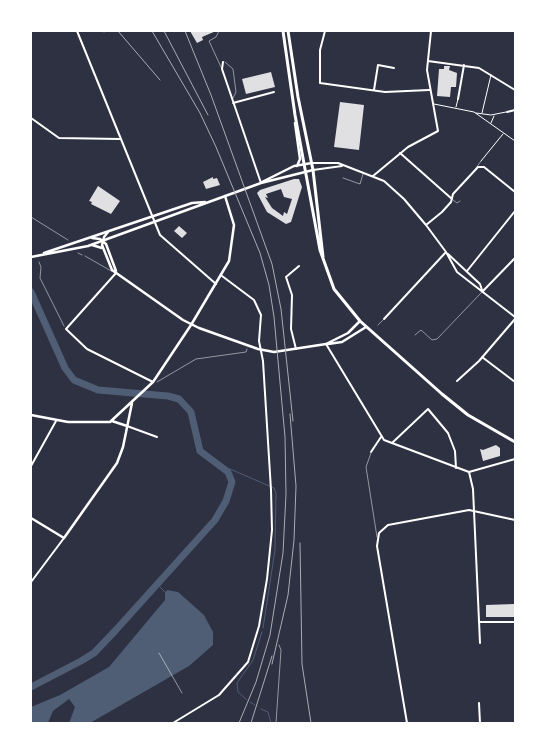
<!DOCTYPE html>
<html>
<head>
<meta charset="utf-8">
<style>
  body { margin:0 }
  #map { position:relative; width:546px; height:754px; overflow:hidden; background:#2d3142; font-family:Ubuntu,sans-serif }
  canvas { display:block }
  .frame { position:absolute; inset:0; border:32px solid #fff; pointer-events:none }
</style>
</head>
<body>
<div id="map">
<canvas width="546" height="754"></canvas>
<div class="frame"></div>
</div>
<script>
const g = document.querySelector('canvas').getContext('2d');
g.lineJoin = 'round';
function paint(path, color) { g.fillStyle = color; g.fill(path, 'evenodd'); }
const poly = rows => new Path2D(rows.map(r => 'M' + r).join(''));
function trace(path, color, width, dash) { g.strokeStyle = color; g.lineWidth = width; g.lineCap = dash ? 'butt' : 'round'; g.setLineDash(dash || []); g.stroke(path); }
const water = poly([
  [167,590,178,592,204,615,213,632,213,645,189,666,90,723,69,723,75,707,69,699,53,711,48,723,31,723,31,707,60,695,109,667,165,600,165,593]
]);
const stream = poly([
  [225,470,230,469,274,488,276,493,275,550,263,628],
  [157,584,165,592],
  [247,700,238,692,237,683,253,660,262,632],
  [250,702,255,705],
  [261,709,268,712,271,723]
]);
const river = poly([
  [31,292,65,368,74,380,98,390,168,396,179,399,191,412,200,451,228,472,232,482,226,501,215,520,115,631,94,653,81,661,31,687]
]);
const building = poly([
  [190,31,216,31,202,37,203,40,197,43],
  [444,66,450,66,449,70,457,73,456,87,451,87,450,97,437,96,439,69,444,69],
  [271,72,275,87,246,94,242,79],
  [340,102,364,105,359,150,334,147],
  [213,177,213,179,217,178,220,185,206,189,203,182],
  [294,179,299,179,302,187,291,222,286,224,267,212,257,193,260,190],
  [281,189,284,197,292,199,287,214,284,212,283,216,272,208,265,197,268,198,266,194],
  [98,186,120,201,111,214,91,204,92,202,89,201],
  [179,226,187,233,182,238,174,231],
  [496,445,500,448,500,456,483,461,480,449,483,450],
  [514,604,514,617,486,617,486,605]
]);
const path = poly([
  [31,217,68,240],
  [78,253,82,255],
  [39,262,41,267,40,278,64,326],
  [157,382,196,359,246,352,247,349],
  [159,653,182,693]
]);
const service = poly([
  [219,31,216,37,209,41,221,67],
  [225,62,233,69,236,92,233,98],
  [476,168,481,161],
  [343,178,360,184,363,174],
  [453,200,457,203,460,201],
  [85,256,113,272],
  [378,325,383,320],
  [415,335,421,330,432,340,437,339,482,292],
  [371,453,366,467,377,537],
  [276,723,281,650,279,645]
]);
const pedestrian = poly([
  [434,104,474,112,515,141],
  [456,107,458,99],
  [476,113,491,115,506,112],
  [482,113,491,75],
  [491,123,494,116],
  [481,161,503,134]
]);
const minor = poly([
  [77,31,160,235,216,284],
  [325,31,320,50,320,83,385,92,429,90],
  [428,61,479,68,515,90],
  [223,62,222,69,261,183],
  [374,90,378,65,394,68],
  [458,99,464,65],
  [233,103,274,92],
  [507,112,515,110],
  [31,118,59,138,120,139],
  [400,153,452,199],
  [313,163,338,163,384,181,404,199,426,225,446,252,457,272,515,317],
  [313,170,342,166],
  [373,176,408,147,438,131,427,70,431,31],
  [426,225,442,212,451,202,453,194,478,167,484,167,515,192],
  [448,254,480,284,482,290],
  [467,271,515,211],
  [116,273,66,329,87,349,153,382],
  [483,291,515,258],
  [384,319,446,252],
  [326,344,384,440,469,472,515,459],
  [296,349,291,329,292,295,286,277,299,266],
  [482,357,515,382],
  [457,381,479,361,515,319],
  [127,426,157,437],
  [392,443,428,409,448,433,455,451,456,468],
  [371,452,381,437],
  [31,466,56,421],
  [469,472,473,489,480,643],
  [31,582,64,538],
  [479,622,515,622],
  [479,703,480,723],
  [173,723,219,695,248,662,259,626,267,579,272,530,271,490,263,361,259,341,261,315,254,300,222,276],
  [407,723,377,546,379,533,388,525,469,510,515,520]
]);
const tertiary = poly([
  [108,232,104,237,102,245,112,270,183,320,199,328,258,349,274,352,326,344,348,333,360,321],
  [92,238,100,239,106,244,116,271],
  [92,245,102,248],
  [328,344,342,342,366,327],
  [31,415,68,422,110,422,153,382,191,325,229,261,234,225,225,196],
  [112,421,127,426],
  [31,518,64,538,117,463,123,447,132,403]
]);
const secondary = poly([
  [295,123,300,159,297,166],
  [262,182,294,166,312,163],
  [44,253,192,203,205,202],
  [31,257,88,246,261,183,313,170]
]);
const primary = poly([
  [283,31,295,115,320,250,334,289,360,321,442,394,468,415,515,442],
  [288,31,298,97,313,170,323,257]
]);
const rail = poly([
  [104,31,104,32],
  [118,31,160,80],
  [152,31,200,113,216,147,260,253,269,285,274,317,285,437,286,494,283,553,270,635,256,682,239,723],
  [164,31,208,115],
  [185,31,211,95,272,264,281,309,293,421],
  [300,543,302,664,311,723],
  [272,664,288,595,294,540,296,486,290,414],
  [251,723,272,656]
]);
paint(water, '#4f5d75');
trace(stream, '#4f5d75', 1);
trace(river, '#4f5d75', 7);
paint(building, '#e0e0e3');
trace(path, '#fff', 0.5);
trace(service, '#fff', 0.5);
trace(pedestrian, '#fff', 1);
trace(minor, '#fff', 2);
trace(tertiary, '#fff', 2.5);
trace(secondary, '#fff', 2.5);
trace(primary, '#fff', 3);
trace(rail, '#abadb3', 1);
</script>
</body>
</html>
